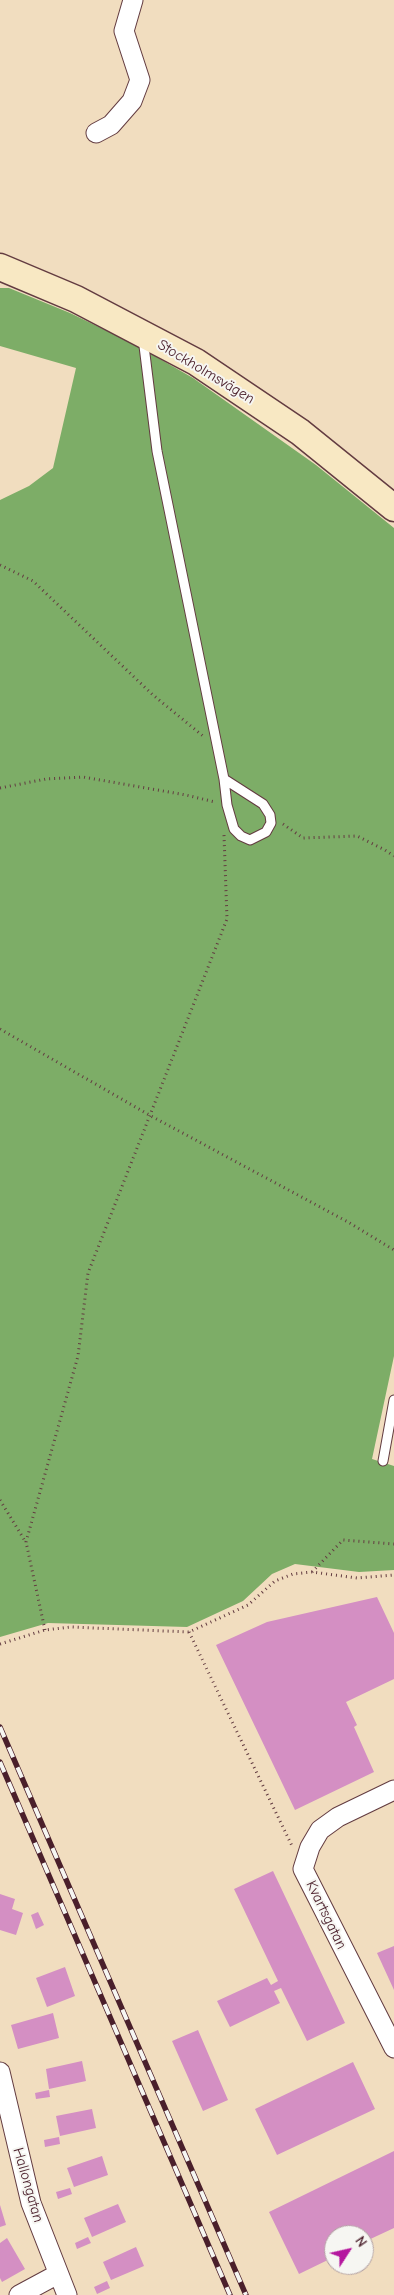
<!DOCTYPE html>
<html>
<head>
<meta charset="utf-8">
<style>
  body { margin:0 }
  #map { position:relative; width:394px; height:2295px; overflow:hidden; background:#f1ddbf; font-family:"Comic Neue",sans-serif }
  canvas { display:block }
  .north { position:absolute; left:324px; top:2225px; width:50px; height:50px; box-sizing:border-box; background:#f6f6f2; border:1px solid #b1a0a2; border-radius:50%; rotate:55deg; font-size:14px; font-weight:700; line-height:20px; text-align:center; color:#4a1f2b }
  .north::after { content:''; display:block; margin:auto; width:18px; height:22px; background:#b5179e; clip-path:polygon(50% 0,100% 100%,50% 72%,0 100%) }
</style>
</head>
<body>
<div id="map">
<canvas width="394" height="2295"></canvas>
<div class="north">N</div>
</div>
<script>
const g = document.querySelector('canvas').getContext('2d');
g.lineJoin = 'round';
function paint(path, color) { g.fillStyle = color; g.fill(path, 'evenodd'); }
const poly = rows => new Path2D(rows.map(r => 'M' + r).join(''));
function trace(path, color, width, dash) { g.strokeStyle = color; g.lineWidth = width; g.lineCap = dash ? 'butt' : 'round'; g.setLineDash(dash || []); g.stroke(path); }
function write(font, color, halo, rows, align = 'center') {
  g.font = font + ' "Comic Neue",sans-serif'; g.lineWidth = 4; g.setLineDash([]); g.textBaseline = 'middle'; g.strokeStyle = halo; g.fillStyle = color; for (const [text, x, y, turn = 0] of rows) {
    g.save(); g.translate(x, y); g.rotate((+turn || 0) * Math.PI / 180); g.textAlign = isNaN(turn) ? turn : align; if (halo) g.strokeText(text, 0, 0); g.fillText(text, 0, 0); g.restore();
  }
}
const forest = poly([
  [0,288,9,288,70,313,132,343,193,378,316,465,394,528,394,1356,372,1459,394,1466,394,1570,359,1572,295,1564,272,1574,243,1601,187,1627,48,1623,0,1637,0,500,29,486,53,468,76,368,0,346]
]);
const building = poly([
  [377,1597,394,1633,394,1679,346,1702,357,1725,354,1727,374,1772,295,1810,216,1645,267,1622],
  [273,1871,345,2023,307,2041,281,1988,274,1991,280,2003,230,2027,217,2001,267,1978,271,1985,278,1981,234,1889],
  [0,1894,15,1899,12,1909,23,1913,16,1935,0,1930],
  [38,1912,44,1925,36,1929,31,1915],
  [394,1946,394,1990,377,1953],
  [65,1967,75,1996,47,2007,36,1978],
  [53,2013,59,2038,18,2049,11,2025],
  [198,2030,228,2100,203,2111,172,2041],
  [82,2061,86,2081,49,2089,46,2069],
  [353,2062,375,2109,277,2155,255,2109],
  [49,2090,50,2097,36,2099,35,2093],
  [92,2109,96,2128,60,2136,56,2116],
  [59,2137,60,2144,45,2147,44,2140],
  [394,2151,394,2228,364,2242,364,2235,334,2235,334,2257,299,2274,269,2212],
  [102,2156,108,2175,74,2187,67,2168],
  [70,2188,72,2194,58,2199,56,2192],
  [118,2204,126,2222,92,2237,84,2218],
  [0,2205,6,2225,0,2227],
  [88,2237,91,2243,77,2249,75,2243],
  [7,2238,25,2269,2,2282,0,2278,0,2243],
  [136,2247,144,2266,111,2280,103,2262],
  [107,2281,110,2288,97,2294,94,2287]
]);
const path = poly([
  [0,565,33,581,153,695,203,736],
  [0,788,46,779,83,777,186,795,215,802],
  [283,824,303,838,357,836,385,850,394,856],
  [0,1029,151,1116,348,1222,394,1250],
  [0,1500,25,1541],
  [312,1572,343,1540,394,1544],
  [45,1630,26,1542,78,1356,88,1273,227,919,224,835],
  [189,1632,292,1846],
  [0,1644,45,1630,71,1627,189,1632,248,1605,275,1581,293,1574,312,1572,357,1578,394,1575]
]);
const service = poly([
  [143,338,157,451,224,779,227,805,234,829,241,836,250,840,266,832,271,823,270,815,263,804,224,779],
  [383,1461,394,1400]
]);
const minor = poly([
  [96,133,111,125,132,101,140,80,124,31,133,0],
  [394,1790,338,1817,320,1830,310,1847,303,1869,394,2048],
  [0,2072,31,2203,67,2295],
  [19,2295,58,2274]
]);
const secondary = poly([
  [0,267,76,299,196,362,300,432,394,508]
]);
const rail = poly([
  [0,1727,246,2295],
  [0,1762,230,2295]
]);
const streetNames = [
  ["Stockholmsvägen",206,372,31],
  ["Kvartsgatan",326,1915,64],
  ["Hallongatan",28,2185,74]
];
paint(forest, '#7dad67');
paint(building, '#d48fc3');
trace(service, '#633c41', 11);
trace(minor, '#633c41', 21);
trace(secondary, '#633c41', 29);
trace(path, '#633c41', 3, [1, 4]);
trace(service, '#fff', 9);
trace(minor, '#fff', 19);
trace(secondary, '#f8e8c3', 26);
trace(rail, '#4a1f2b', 5.5);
trace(rail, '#f6f6f2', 4, [11]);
write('15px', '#4a1f2b', '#f6f6f2', streetNames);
</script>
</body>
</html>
